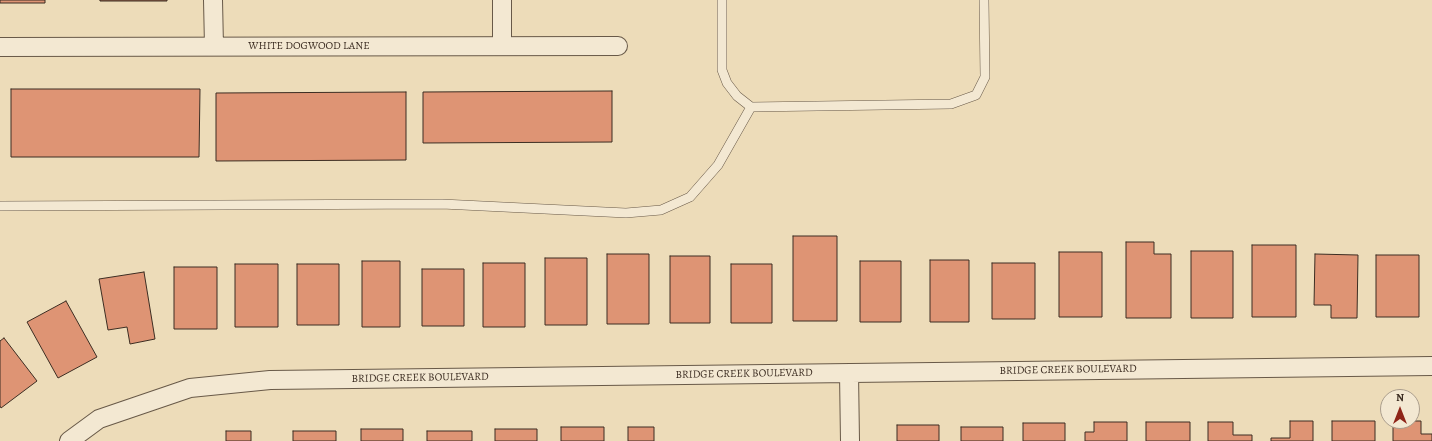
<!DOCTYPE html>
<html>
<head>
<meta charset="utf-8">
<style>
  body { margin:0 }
  #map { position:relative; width:1432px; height:441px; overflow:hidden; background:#eddcb9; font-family:Alegreya,serif }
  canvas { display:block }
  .north { position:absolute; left:1380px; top:389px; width:40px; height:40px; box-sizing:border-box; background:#f3e8d2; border:1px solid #aa9d8c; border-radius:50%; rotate:0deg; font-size:11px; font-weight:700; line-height:16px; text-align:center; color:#3c2d22 }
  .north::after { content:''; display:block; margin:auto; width:14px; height:18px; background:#8f2418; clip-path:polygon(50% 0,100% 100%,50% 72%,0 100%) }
</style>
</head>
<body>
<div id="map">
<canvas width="1432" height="441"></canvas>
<div class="north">N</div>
</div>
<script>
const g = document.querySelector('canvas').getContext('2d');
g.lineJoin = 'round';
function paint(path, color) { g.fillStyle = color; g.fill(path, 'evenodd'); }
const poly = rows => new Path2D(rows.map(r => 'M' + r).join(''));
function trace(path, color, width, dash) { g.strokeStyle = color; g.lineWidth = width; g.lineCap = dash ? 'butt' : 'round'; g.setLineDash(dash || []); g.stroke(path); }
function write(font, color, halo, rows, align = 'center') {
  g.font = font + ' Alegreya,serif'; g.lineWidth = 3; g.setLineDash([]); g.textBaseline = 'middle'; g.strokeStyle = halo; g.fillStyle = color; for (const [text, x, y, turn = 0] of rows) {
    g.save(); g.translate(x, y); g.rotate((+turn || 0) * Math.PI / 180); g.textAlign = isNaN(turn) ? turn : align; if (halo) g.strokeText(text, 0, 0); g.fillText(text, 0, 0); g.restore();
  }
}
const building = poly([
  [0,0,45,0,45,3,0,3,0,0],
  [100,0,167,0,167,1,100,1,100,0],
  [11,89,200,89,199,157,11,157,11,89],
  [612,91,612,142,423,143,423,92,612,91],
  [406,92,406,160,216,161,216,93,406,92],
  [793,236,837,236,837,321,793,321,793,236],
  [1126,242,1154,242,1154,254,1171,254,1171,318,1126,318,1126,242],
  [1252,245,1296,245,1296,317,1252,317,1252,245],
  [1191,251,1233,251,1233,318,1191,318,1191,251],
  [1059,252,1102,252,1102,317,1059,317,1059,252],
  [607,254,649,254,649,324,607,324,607,254],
  [1315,254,1358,255,1357,318,1331,318,1331,305,1314,305,1315,254],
  [1376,255,1419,255,1419,317,1376,317,1376,255],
  [670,256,710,256,710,323,670,323,670,256],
  [545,258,587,258,587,325,545,325,545,258],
  [930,260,969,260,969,322,930,322,930,260],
  [362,261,400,261,400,327,362,327,362,261],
  [860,261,901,261,901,322,860,322,860,261],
  [483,263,525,263,525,327,483,327,483,263],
  [992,263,1035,263,1035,319,992,319,992,263],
  [235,264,278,264,278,327,235,327,235,264],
  [297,264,339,264,339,325,297,325,297,264],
  [731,264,772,264,772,323,731,323,731,264],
  [174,267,217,267,217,329,174,329,174,267],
  [422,269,464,269,464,326,422,326,422,269],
  [144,272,155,339,130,344,127,327,108,330,99,279,144,272],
  [66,301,97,357,58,378,27,322,66,301],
  [4,338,37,381,1,408,0,406,0,341,4,338],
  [1290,421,1313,421,1313,441,1271,441,1271,438,1290,438,1290,421],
  [1332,421,1375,421,1375,441,1332,441,1332,421],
  [1393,421,1421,421,1421,434,1432,434,1432,441,1393,441,1393,421],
  [1094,422,1127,422,1127,441,1085,441,1085,432,1094,432,1094,422],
  [1146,422,1190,422,1190,441,1146,441,1146,422],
  [1208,422,1233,422,1233,435,1252,435,1252,441,1208,441,1208,422],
  [1023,423,1065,423,1065,441,1023,441,1023,423],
  [897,425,939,425,939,441,897,441,897,425],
  [561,427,604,427,604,441,561,441,561,427],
  [628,427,654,427,654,441,628,441,628,427],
  [961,427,1003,427,1003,441,961,441,961,427],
  [361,429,403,429,403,441,361,441,361,429],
  [495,429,537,429,537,441,495,441,495,429],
  [226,431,251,431,251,441,226,441,226,431],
  [293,431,336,431,336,441,293,441,293,431],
  [427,431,472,431,472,441,427,441,427,431]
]);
const service = poly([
  [722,0,722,70,727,83,737,96,751,107,951,104,976,95,985,77,984,0],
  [0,206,442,204,626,213,661,210,690,197,718,165,751,107]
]);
const minor = poly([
  [213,0,214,46],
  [502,0,502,46],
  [0,47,618,46],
  [849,373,850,441],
  [69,441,99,419,190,388,270,380,1432,366]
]);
const streetNames = [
  ["WHITE DOGWOOD LANE",309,46],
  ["BRIDGE CREEK BOULEVARD",1068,370,-1],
  ["BRIDGE CREEK BOULEVARD",744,374,-1],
  ["BRIDGE CREEK BOULEVARD",420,378,-1]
];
paint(building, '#de9474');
trace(building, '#3c2d22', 1);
trace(service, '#685948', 10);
trace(minor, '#685948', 20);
trace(service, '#f3e8d2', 9);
trace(minor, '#f3e8d2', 18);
write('11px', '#3c2d22', '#f3e8d2', streetNames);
</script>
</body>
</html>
